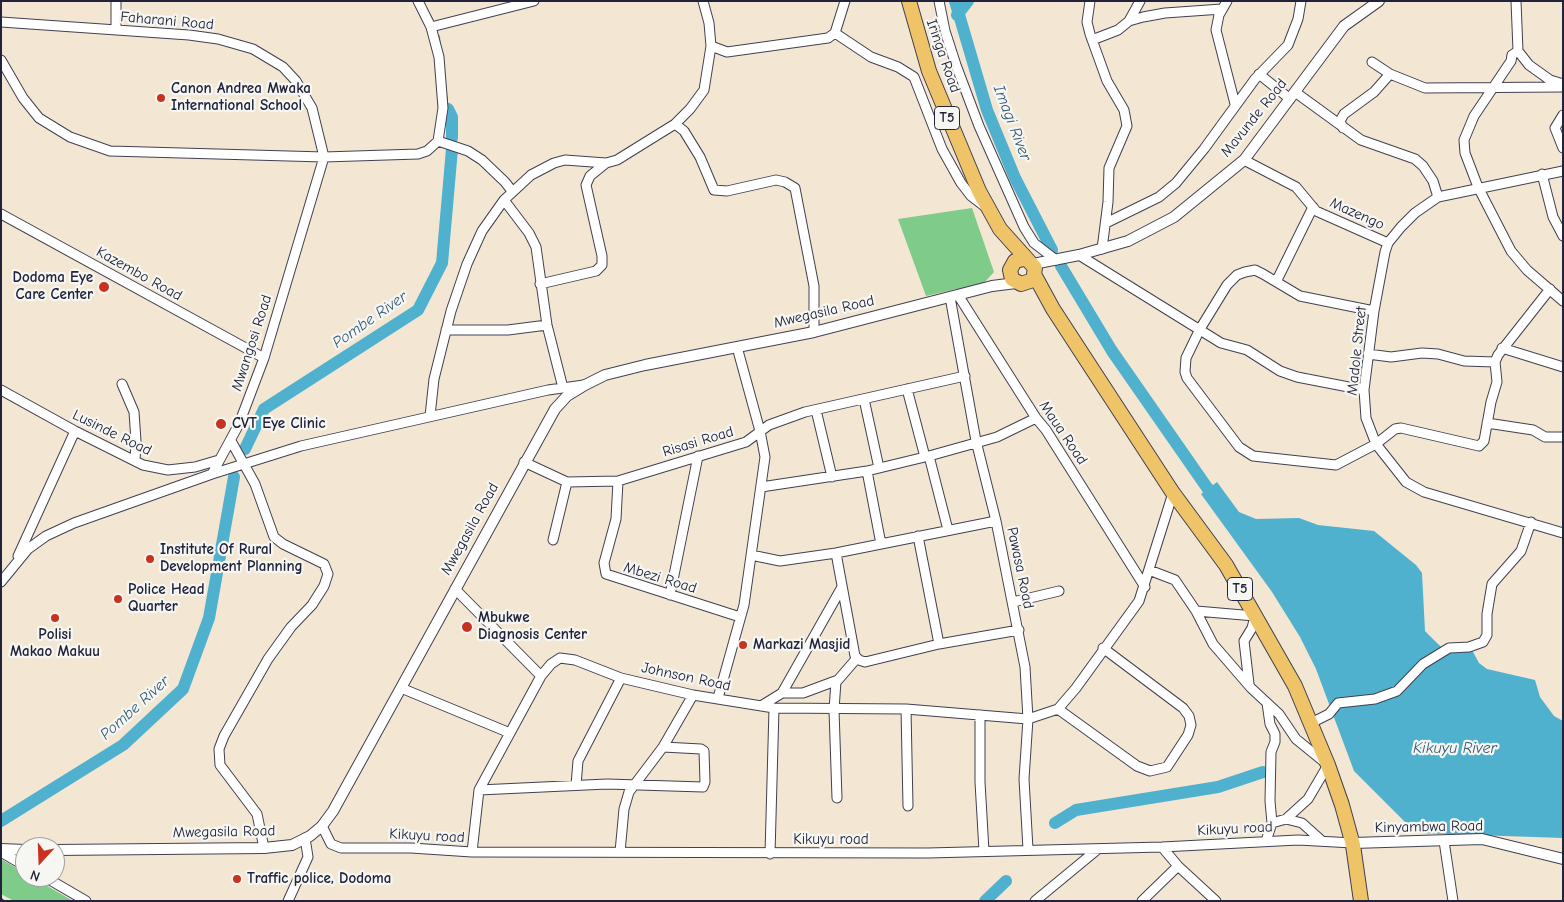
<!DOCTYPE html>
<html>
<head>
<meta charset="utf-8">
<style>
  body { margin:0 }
  #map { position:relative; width:1564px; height:902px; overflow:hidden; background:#f3e7d3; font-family:"Comic Neue",sans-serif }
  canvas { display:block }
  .frame { position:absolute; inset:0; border:2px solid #22223b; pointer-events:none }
  .north { position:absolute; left:15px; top:837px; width:50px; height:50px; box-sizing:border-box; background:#f6f6f2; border:1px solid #a1a1a9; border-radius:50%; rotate:200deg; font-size:14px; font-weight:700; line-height:20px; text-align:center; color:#22223b }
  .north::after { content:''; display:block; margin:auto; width:18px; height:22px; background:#c8321e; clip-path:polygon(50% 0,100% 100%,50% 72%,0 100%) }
</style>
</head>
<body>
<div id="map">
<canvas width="1564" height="902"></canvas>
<div class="frame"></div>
<div class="north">N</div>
</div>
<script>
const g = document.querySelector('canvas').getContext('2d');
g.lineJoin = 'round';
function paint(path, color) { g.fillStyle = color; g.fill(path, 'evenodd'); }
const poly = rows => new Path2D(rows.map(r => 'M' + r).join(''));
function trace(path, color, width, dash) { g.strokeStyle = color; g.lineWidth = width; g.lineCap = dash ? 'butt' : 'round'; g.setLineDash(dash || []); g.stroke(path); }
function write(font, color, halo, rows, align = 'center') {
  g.font = font + ' "Comic Neue",sans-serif'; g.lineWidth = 4.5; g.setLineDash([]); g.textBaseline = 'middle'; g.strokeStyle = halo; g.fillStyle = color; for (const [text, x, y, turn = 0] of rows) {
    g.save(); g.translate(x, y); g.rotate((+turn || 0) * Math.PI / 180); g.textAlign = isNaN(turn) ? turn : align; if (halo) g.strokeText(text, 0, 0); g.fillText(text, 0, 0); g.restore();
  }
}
const green = poly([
  [972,208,994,272,984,283,962,290,956,289,926,296,898,219],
  [1,859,25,873,25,877,32,877,73,901,14,901,1,894]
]);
const water = poly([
  [1217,482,1239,512,1256,519,1299,518,1318,525,1374,531,1416,565,1422,573,1425,631,1438,644,1446,651,1472,650,1479,663,1487,669,1535,680,1540,697,1554,716,1563,721,1563,838,1416,833,1354,771,1316,669,1300,637,1272,592,1201,494]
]);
const stream = poly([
  [428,12,433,21],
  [439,36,440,46],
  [446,93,448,109]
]);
const river = poly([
  [955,1,987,110,1015,178,1052,250],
  [957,15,968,1],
  [448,109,452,117,452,138],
  [1061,266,1112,351,1208,489],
  [245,449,264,409,418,310,442,263,452,149],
  [1,821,123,745,183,689,209,618,234,477],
  [1055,823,1076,810,1218,787,1263,772],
  [985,901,1006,881]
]);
const minor = poly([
  [116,1,116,30],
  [939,1,945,31,956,65,979,126,1024,227,1034,243,1056,260],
  [1090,1,1087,22,1090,34,1107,81,1124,110,1127,126,1109,168,1108,202,1102,249],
  [1227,1,1219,15,1216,30,1235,104],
  [1516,1,1518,51,1529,65,1550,80,1563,84],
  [1129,21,1140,1],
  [1,22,189,35,218,39,253,49,283,67,296,81,312,108,324,157,264,358,239,424,212,474,74,523,46,536,28,549,1,582],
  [431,27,534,1],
  [835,33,871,57,898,67,914,77,942,149,961,183,971,196,984,206],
  [1092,40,1118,30,1129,21,1143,17,1165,13,1222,9],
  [711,46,727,52,828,38,835,33,845,1],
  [1518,51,1512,55,1511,61,1474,116,1464,140,1465,153,1478,187,1511,251,1527,270,1563,301],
  [1,60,23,98,39,118,70,137,110,151,324,157,418,154,427,151,438,141,443,108,439,57,431,27,418,1],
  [1372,62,1390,74,1425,88,1563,87],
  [1259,74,1290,99],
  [1295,92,1361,140,1415,159,1423,166,1433,181,1438,197],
  [1563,115,1555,128,1563,148],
  [675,124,684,131,700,157,714,190,727,191,776,180,785,182,795,188,814,286,814,332],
  [1343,128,1340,121,1344,114,1374,92,1390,74],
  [438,141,468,151,482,160,505,182,512,191],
  [1244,160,1296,187,1316,211,1388,243],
  [1563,171,1438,197,1415,213,1401,227,1388,243,1385,252,1374,311,1364,390,1366,418,1376,444,1406,482,1424,492,1563,533],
  [1542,174,1553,217,1563,236],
  [504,200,529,233,536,247,547,325,563,388],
  [1,214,264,358],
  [1106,223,1159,197,1176,183,1204,149,1255,79,1288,45,1298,19,1301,1],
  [1079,255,1221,343,1247,350,1280,371,1297,377,1364,390],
  [1277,280,1313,207],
  [540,284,596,271,602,265,602,256,586,185,590,176,606,163],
  [958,295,1036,418,1046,430,1145,587],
  [950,297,976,441,996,521,1025,667,1028,719,1024,779,1028,849],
  [1374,311,1300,296,1263,274,1255,270,1245,272,1237,275,1227,285,1200,329,1186,358,1185,372,1187,378,1239,447,1253,456,1336,465,1376,444,1395,429,1401,428,1479,446,1484,441,1491,402,1497,382,1495,362,1498,355,1550,289],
  [446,330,508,330,547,325],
  [1502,348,1563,367],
  [1368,354,1391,357,1422,353,1438,354,1464,361,1495,362],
  [122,384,134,412,136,441,135,461],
  [907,389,925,457],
  [1,390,75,431,143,465,168,470,195,467,219,460],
  [864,399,879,468],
  [816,410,832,477],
  [430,416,434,379,451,311,467,264,482,231,504,200,531,175,554,163,565,160,606,163,617,160,675,124,690,109,704,90,711,46,709,23,703,1],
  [1487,423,1533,430,1545,437,1563,437],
  [231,441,255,484,274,537,283,544,324,564,328,574,324,586,312,605,291,627,268,659,224,736,219,749,220,765,257,814,264,848],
  [929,456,948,530],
  [524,462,567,482,618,481,746,442,769,425,805,412,965,376],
  [867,471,881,544],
  [212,474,301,446,548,390,584,385],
  [618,481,616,519,604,563,606,574,740,617],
  [761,487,867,471,929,456,997,437,1036,418],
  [918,536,939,644],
  [553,540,567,482],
  [836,553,855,656,859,660,865,662,939,644,1019,630],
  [751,555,780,561,836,553,996,521],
  [18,556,75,431],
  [1149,570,1175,580,1196,611,1213,644,1251,688,1279,714,1296,739,1328,765,1308,799,1286,819],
  [455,589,541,676],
  [670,595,698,456],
  [1013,602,1059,591],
  [1196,611,1255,616,1252,628,1244,641,1249,684],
  [836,681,834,710,837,798],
  [401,688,510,733],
  [782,693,842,587],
  [718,698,744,605,765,457,760,431,737,347],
  [1267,703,1270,724,1275,734,1275,742,1271,752,1270,801,1272,823],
  [761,706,782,693,803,693,838,680,857,658],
  [906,709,908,806],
  [1058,709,1137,766,1150,771,1167,767,1188,735,1191,725,1189,716,1183,708,1103,648],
  [980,715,980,782,984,851],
  [1311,723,1329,714,1338,703,1375,699,1397,691,1423,664,1449,648,1469,647,1483,642,1487,635,1487,614,1492,584,1521,551,1531,522],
  [576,785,578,761,621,678],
  [479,790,607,784,703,787,705,782,704,751,701,749,663,747],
  [322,826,331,844,341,848,411,848,472,852,928,853,1162,847,1298,840,1353,843],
  [1266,841,1272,823,1286,819,1302,823,1321,840],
  [1444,841,1453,901],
  [1162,847,1178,866,1216,901],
  [1,852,25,866],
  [472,852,479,790,541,676,551,664,560,658,575,660,621,678,693,695,774,708,906,709,1028,719,1058,709,1076,688,1139,601,1173,493],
  [620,852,624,809,629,792,663,747,693,695],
  [770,854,774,708],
  [45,877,86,901],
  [288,901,308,857,305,838],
  [1035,901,1098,849],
  [1142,901,1178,866]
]);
const tertiary = poly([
  [1033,264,1079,255,1128,241,1174,217,1244,160,1344,26,1379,1],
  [1353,843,1482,839,1563,859],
  [1,849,25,850],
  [55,850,264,848,292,845,310,836,322,826,333,811,555,409,567,396,585,385,605,375,645,365,814,332,992,286,1016,283]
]);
const trunk = poly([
  [909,1,929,71,979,191,1000,229,1035,268,1033,280,1021,284,1012,279,1010,270,1015,261,1024,259],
  [1035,276,1053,309,1173,493,1226,565,1295,686,1328,765,1342,805,1353,845,1361,901]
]);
const rail = poly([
  [1,900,2,901]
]);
const markers = [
  [161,98,5,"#c8321e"],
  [104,287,6,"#c8321e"],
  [221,424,6,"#c8321e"],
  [150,559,5,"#c8321e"],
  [118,599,5,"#c8321e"],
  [55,618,5,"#c8321e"],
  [467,627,6,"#c8321e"],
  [743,645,5,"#c8321e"],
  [237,879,5,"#c8321e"]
];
const shields = [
  [947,118,25],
  [1240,589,25]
];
const shieldNames = [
  ["T5",947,118],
  ["T5",1240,589]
];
const streetNames = [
  ["Faharani Road",167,21,5],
  ["Iringa Road",943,56,71],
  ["Mavunde Road",1254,118,-51],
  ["Mazengo",1357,214,24],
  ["Kazembo Road",139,274,29],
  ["Mwegasila Road",824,312,-13],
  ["Mwangosi Road",252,343,-72],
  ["Madole Street",1357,351,-84],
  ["Lusinde Road",112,433,26],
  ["Maua Road",1063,433,56],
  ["Risasi Road",698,442,-17],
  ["Mwegasila Road",470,529,-61],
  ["Pawasa Road",1020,568,78],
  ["Mbezi Road",660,578,17],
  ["Johnson Road",686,677,12],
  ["Kinyambwa Road",1429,827,-1],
  ["Kikuyu road",1235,829,-3],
  ["Mwegasila Road",224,832,-1],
  ["Kikuyu road",427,836,3],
  ["Kikuyu road",831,840]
];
const poiNames = [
  ["Canon Andrea Mwaka",171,89],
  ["International School",171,106],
  ["Dodoma Eye",93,278,"right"],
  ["Care Center",93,295,"right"],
  ["CVT Eye Clinic",232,424],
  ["Institute Of Rural",160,550],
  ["Development Planning",160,567],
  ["Police Head",128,590],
  ["Quarter",128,607],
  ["Mbukwe",478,618],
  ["Diagnosis Center",478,635],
  ["Polisi",55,635,"center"],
  ["Makao Makuu",55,652,"center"],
  ["Markazi Masjid",753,645],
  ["Traffic police, Dodoma",247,879]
];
const waterNames = [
  ["Imagi River",1012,123,69],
  ["Pombe River",370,320,-35],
  ["Pombe River",135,708,-42],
  ["Kikuyu River",1455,748]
];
paint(green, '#7fcb89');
paint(water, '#4fb1ce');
trace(stream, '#4fb1ce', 2);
trace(river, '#4fb1ce', 12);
trace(minor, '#414052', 11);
trace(tertiary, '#414052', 12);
trace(trunk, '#414052', 16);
trace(minor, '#fff', 9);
trace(tertiary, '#fff', 10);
trace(trunk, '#efc469', 14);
trace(rail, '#22223b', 4);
trace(rail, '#f6f6f2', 2, [5.5]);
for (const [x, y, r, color] of markers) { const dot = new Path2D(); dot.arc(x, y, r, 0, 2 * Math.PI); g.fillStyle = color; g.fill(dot); trace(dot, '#f6f6f2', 2); }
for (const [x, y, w] of shields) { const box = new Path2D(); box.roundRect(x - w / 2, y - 11.5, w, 23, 4); g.fillStyle = '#f6f6f2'; g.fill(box); trace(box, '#22223b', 1); }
write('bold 14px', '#22223b', null, shieldNames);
write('15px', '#22223b', '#f6f6f2', streetNames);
write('bold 15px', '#22223b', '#f6f6f2', poiNames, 'left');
write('italic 16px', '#345b76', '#f6f6f2', waterNames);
</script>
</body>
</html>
